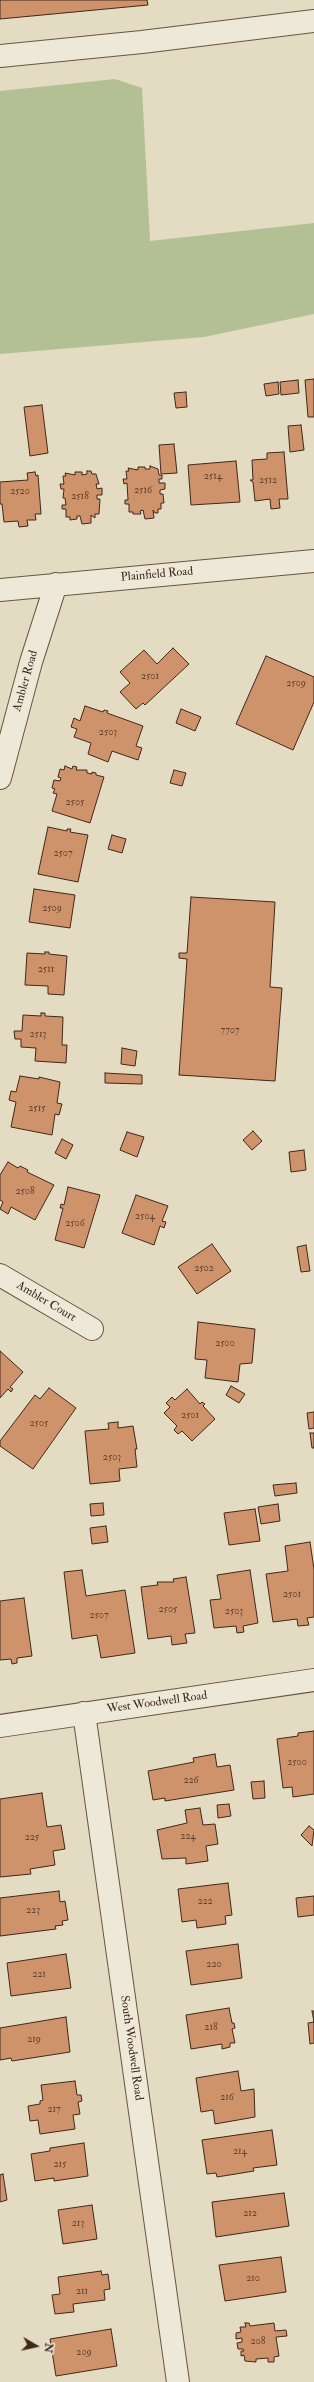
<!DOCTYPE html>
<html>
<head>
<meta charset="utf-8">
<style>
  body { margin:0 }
  #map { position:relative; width:314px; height:2382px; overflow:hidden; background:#e3dcc2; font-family:"IM FELL Double Pica",serif }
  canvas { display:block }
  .north { position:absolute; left:16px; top:2326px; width:40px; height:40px; -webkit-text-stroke:3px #ede8d7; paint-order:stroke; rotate:99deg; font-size:11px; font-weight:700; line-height:16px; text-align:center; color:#40271a }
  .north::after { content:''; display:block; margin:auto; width:14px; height:18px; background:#40271a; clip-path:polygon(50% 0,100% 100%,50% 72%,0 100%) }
</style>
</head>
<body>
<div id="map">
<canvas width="314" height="2382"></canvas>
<div class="north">N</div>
</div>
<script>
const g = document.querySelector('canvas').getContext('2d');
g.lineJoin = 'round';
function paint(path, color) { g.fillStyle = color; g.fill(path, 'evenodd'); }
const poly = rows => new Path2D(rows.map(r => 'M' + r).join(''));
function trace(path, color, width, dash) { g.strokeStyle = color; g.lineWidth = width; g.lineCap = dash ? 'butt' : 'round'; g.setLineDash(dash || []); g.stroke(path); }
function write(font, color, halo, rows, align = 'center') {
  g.font = font + ' "IM FELL Double Pica",serif'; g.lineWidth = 3; g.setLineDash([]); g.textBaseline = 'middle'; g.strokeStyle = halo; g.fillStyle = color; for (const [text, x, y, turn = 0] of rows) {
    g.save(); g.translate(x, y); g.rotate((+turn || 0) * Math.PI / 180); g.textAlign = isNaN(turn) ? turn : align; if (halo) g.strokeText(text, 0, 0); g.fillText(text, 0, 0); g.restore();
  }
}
const green = poly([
  [115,79,142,88,150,241,314,223,314,314,204,337,0,354,0,91]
]);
const building = poly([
  [0,0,147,0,148,5,0,19,0,0],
  [314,379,314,417,308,417,305,380,314,379],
  [298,380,299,393,281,395,280,382,298,380],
  [278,382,279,394,266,396,264,384,278,382],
  [186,392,187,407,176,408,174,393,186,392],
  [42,405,48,453,30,456,24,407,42,405],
  [301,425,304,450,290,452,288,426,301,425],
  [174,444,177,473,161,474,159,445,174,444],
  [284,452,288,499,279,499,280,508,271,509,270,499,255,501,253,482,250,480,253,480,252,460,267,459,267,453,284,452],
  [236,461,240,502,191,505,188,465,236,461],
  [150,466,158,469,159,475,162,475,162,479,159,479,159,483,165,483,165,489,160,490,160,494,163,494,164,503,161,503,161,509,158,509,158,513,155,513,153,510,154,518,145,519,143,510,140,511,141,514,133,514,133,512,129,512,129,504,125,504,125,500,128,500,127,483,124,484,123,479,127,479,126,471,129,471,128,468,138,470,138,467,145,467,145,469,150,469,150,466],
  [87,471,91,471,92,474,96,474,99,484,96,484,97,489,102,488,102,495,97,495,97,499,100,499,99,514,95,514,95,518,91,515,91,523,82,524,80,516,77,516,77,519,70,520,70,517,66,517,66,509,62,509,62,505,66,505,65,498,63,498,64,489,61,489,60,484,64,484,63,476,66,476,65,473,75,475,75,472,82,472,82,475,87,474,87,471],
  [35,472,36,476,38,475,41,514,35,514,36,520,27,520,28,526,19,527,18,521,4,522,2,504,0,504,0,482,28,480,27,473,35,472],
  [173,648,189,664,145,705,143,703,136,709,120,692,130,683,120,672,144,650,157,664,173,648],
  [266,656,314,677,314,702,293,750,236,724,266,656],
  [85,706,103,712,104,710,108,711,107,713,143,726,136,746,142,748,138,760,112,751,108,762,88,754,91,743,74,737,77,729,71,727,74,718,80,721,85,706],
  [181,709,201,717,195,731,176,723,181,709],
  [65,766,72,769,73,766,77,767,76,770,87,770,87,773,92,774,92,772,96,773,96,775,104,777,90,823,52,811,57,794,53,793,55,789,52,788,54,780,60,781,61,778,58,777,60,769,64,770,65,766],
  [174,770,186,773,182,786,170,783,174,770],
  [48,827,67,831,67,829,71,829,70,832,88,835,78,882,38,874,48,827],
  [112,835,126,839,122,853,108,849,112,835],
  [34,889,75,895,70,928,29,922,34,889],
  [191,897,275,902,270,987,282,988,275,1081,179,1075,187,959,179,958,179,953,187,953,191,897],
  [45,952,49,952,49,954,67,956,64,995,48,994,48,986,25,985,27,953,45,954,45,952],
  [41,1013,45,1013,45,1016,63,1017,62,1045,67,1045,66,1063,35,1061,36,1048,21,1047,21,1039,15,1039,14,1031,22,1031,23,1015,41,1016,41,1013],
  [122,1048,137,1051,135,1066,121,1064,122,1048],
  [105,1073,142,1075,142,1084,105,1083,105,1073],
  [20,1076,39,1079,39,1077,60,1082,57,1103,62,1104,59,1115,55,1114,52,1135,11,1127,16,1102,9,1100,11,1091,16,1092,20,1076],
  [253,1131,262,1141,252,1150,243,1140,253,1131],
  [127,1132,144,1137,137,1157,120,1150,127,1132],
  [62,1139,73,1145,66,1159,55,1153,62,1139],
  [304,1150,306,1170,291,1172,289,1152,304,1150],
  [8,1162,18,1168,20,1166,28,1170,27,1172,54,1185,35,1220,11,1207,8,1214,0,1209,3,1202,0,1200,0,1175,8,1162],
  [68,1187,100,1195,84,1248,55,1240,63,1208,60,1208,61,1204,64,1205,68,1187],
  [136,1195,168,1206,162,1221,166,1222,164,1228,160,1226,154,1245,122,1233,136,1195],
  [212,1244,231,1271,197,1294,178,1267,212,1244],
  [306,1245,310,1271,301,1272,297,1247,306,1245],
  [198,1322,255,1329,252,1363,240,1364,238,1382,205,1378,207,1360,195,1359,198,1322],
  [0,1351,23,1372,10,1387,13,1389,11,1392,8,1389,0,1398,0,1351],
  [231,1386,245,1394,239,1403,226,1395,231,1386],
  [49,1388,76,1408,33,1469,0,1446,0,1441,35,1395,40,1399,49,1388],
  [187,1389,200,1404,202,1402,205,1404,203,1406,215,1419,192,1441,182,1431,178,1434,174,1430,177,1426,164,1413,170,1407,166,1403,172,1397,175,1400,187,1389],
  [314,1412,314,1428,309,1429,307,1413,314,1412],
  [118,1422,118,1428,133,1426,137,1449,135,1449,137,1467,119,1469,120,1481,90,1484,85,1431,109,1429,108,1423,118,1422],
  [310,1433,314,1433,314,1448,312,1448,310,1433],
  [296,1483,297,1493,275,1496,273,1485,296,1483],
  [103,1503,104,1515,91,1516,90,1504,103,1503],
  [278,1504,280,1521,261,1524,258,1507,278,1504],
  [255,1509,260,1541,229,1545,224,1513,255,1509],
  [106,1526,108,1542,92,1544,90,1528,106,1526],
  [310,1542,314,1569,314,1617,307,1618,309,1625,298,1626,297,1619,273,1622,266,1574,288,1571,285,1546,310,1542],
  [82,1570,86,1596,125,1590,135,1653,101,1658,97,1635,72,1639,64,1572,82,1570],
  [250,1570,258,1623,243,1626,244,1632,237,1633,236,1626,214,1628,210,1600,221,1599,217,1575,250,1570],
  [186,1577,195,1633,185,1634,187,1643,172,1645,171,1636,148,1639,141,1587,158,1585,157,1582,174,1582,173,1579,186,1577],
  [24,1598,32,1656,17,1658,17,1663,12,1664,11,1659,0,1660,0,1601,24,1598],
  [314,1731,314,1794,293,1797,292,1787,283,1788,277,1739,298,1736,298,1733,314,1731],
  [215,1754,217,1767,230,1765,234,1790,165,1801,165,1798,153,1800,148,1771,194,1762,193,1758,215,1754],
  [264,1781,265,1798,253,1799,251,1782,264,1781],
  [42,1793,47,1827,61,1825,65,1849,53,1851,55,1865,30,1869,31,1874,0,1877,0,1799,42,1793],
  [229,1804,231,1816,218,1818,217,1805,229,1804],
  [200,1808,203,1825,215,1824,218,1844,206,1846,208,1861,186,1864,186,1858,162,1859,157,1830,187,1823,185,1810,200,1808],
  [309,1826,314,1830,312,1846,301,1835,309,1826],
  [228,1883,232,1915,225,1916,226,1924,197,1928,196,1920,182,1922,178,1889,228,1883],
  [59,1891,60,1902,65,1901,68,1920,62,1921,63,1925,55,1926,56,1929,0,1936,0,1898,59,1891],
  [314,1896,314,1915,298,1917,296,1898,314,1896],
  [238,1944,242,1978,191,1985,186,1951,238,1944],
  [66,1954,71,1988,11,1996,7,1963,66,1954],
  [229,2008,232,2023,234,2023,235,2028,232,2029,235,2043,230,2043,230,2047,222,2049,222,2044,191,2049,186,2015,229,2008],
  [312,2011,314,2011,314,2043,310,2044,308,2023,314,2022,312,2011],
  [66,2017,70,2052,12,2061,11,2058,0,2060,0,2028,66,2017],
  [238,2071,241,2091,254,2089,255,2117,215,2124,213,2110,201,2112,196,2078,238,2071],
  [75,2081,77,2095,81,2095,82,2101,78,2102,80,2114,73,2115,75,2129,40,2134,38,2120,30,2121,28,2106,40,2104,40,2101,43,2100,41,2085,75,2081],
  [272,2130,277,2165,253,2168,254,2171,217,2177,216,2173,207,2174,202,2140,272,2130],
  [84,2143,88,2176,54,2181,54,2178,35,2181,31,2154,50,2151,50,2148,84,2143],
  [3,2174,7,2200,0,2202,0,2175,3,2174],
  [284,2193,289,2226,216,2237,212,2202,284,2193],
  [92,2205,97,2239,63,2244,58,2210,92,2205],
  [281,2257,286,2292,225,2301,219,2265,281,2257],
  [101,2271,102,2275,108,2274,110,2289,104,2290,105,2300,73,2304,74,2312,55,2314,52,2295,60,2294,58,2277,101,2271],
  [245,2323,249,2323,250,2326,274,2323,275,2331,286,2330,287,2336,276,2337,279,2356,274,2357,274,2362,268,2362,268,2358,256,2359,256,2362,245,2361,244,2355,241,2356,241,2351,244,2351,243,2349,238,2349,237,2343,242,2342,242,2338,236,2339,236,2333,241,2332,240,2327,246,2327,245,2323],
  [111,2329,117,2366,56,2376,50,2339,111,2329]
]);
const minor = poly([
  [0,56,142,42,314,21],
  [0,590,314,561],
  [0,778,31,662,56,584],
  [0,1275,92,1329],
  [84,1713,178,2382],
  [0,1726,314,1680]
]);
const numberNames = [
  ["2514",213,477],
  ["2512",268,481],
  ["2516",143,491],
  ["2520",20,492],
  ["2518",80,497],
  ["2501",150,677],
  ["2509",296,684],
  ["2503",108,733],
  ["2505",75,803],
  ["2507",63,854],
  ["2509",52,909],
  ["2511",46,970],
  ["7707",230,1031],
  ["2513",38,1035],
  ["2515",37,1109],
  ["2508",25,1192],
  ["2504",145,1217],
  ["2506",75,1224],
  ["2502",204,1269],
  ["2500",225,1344],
  ["2501",190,1416],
  ["2505",39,1424],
  ["2503",112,1458],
  ["2501",292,1595],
  ["2505",168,1610],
  ["2503",234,1612],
  ["2507",99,1616],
  ["2500",297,1763],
  ["226",191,1781],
  ["224",188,1837],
  ["225",32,1838],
  ["222",205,1902],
  ["223",33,1911],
  ["220",214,1965],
  ["221",39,1975],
  ["218",211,2028],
  ["219",34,2040],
  ["216",227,2098],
  ["217",54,2110],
  ["214",240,2152],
  ["215",60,2165],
  ["212",250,2214],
  ["213",78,2224],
  ["210",253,2279],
  ["211",82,2292],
  ["208",258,2342],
  ["209",84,2353]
];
const streetNames = [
  ["Plainfield Road",157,575,-5],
  ["Ambler Road",26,681,-74],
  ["Ambler Court",46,1302,31],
  ["West Woodwell Road",157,1703,-8],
  ["South Woodwell Road",131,2048,82]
];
paint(green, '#b3c094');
paint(building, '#cf936c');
trace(building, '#40271a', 1);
trace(minor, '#695444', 24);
trace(minor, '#ede8d7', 22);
write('10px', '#64422e', null, numberNames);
write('12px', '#40271a', '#ede8d7', streetNames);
</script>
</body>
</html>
